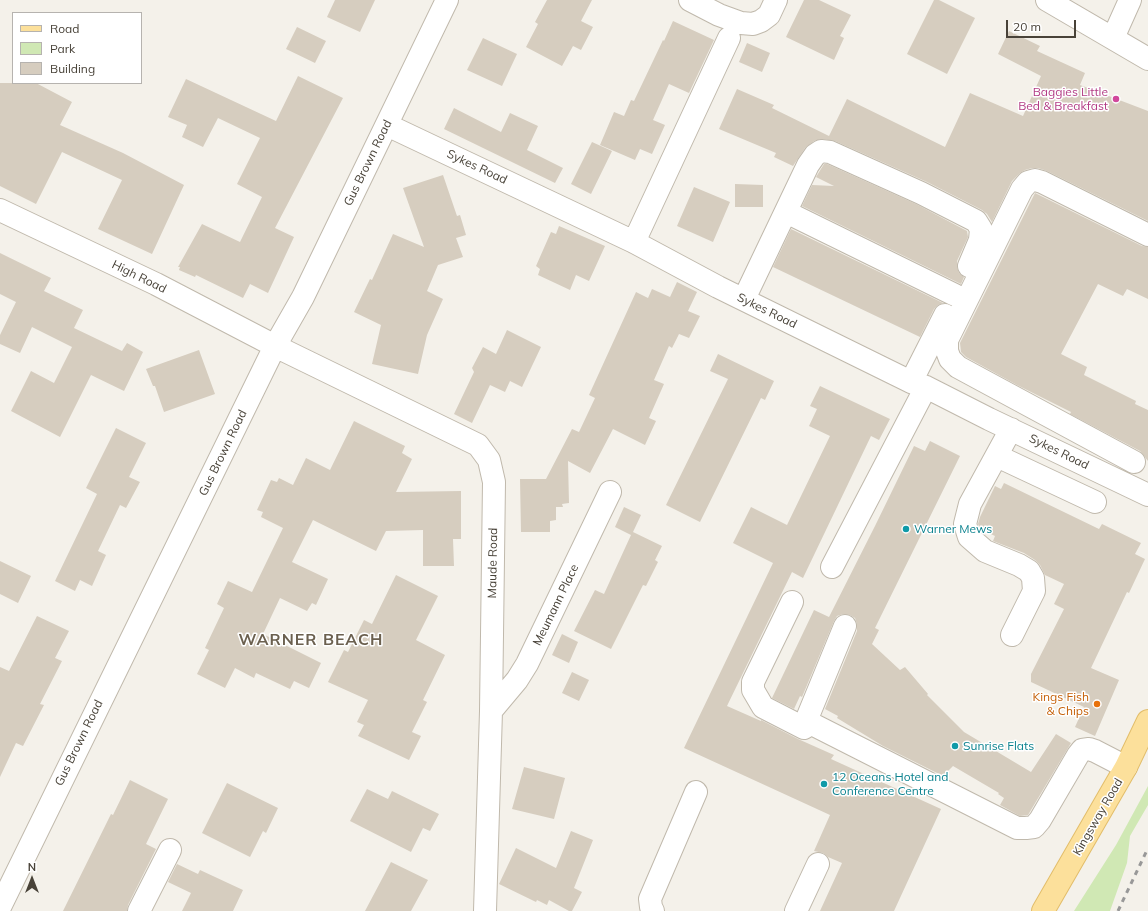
<!DOCTYPE html>
<html>
<head>
<meta charset="utf-8">
<style>
  body { margin:0 }
  #map { position:relative; width:1148px; height:911px; overflow:hidden; background:#f4f1ea; font-family:Mulish,sans-serif }
  canvas { display:block }
  .legend { position:absolute; left:12px; top:12px; width:130px; height:72px; box-sizing:border-box; background:#fff; border:1px solid #b6b3af; margin:0; padding:5px 7px; list-style:none; font-size:12px; color:#484238 }
  .legend li { display:flex; align-items:center; gap:8px; height:20px }
  .legend b { width:20px; border:1px solid #b6b3af }
  .north { position:absolute; left:12px; top:859px; width:40px; height:40px; -webkit-text-stroke:3px #fff; paint-order:stroke; rotate:0deg; font-size:11px; font-weight:700; line-height:16px; text-align:center; color:#484238 }
  .north::after { content:''; display:block; margin:auto; width:14px; height:18px; background:#484238; clip-path:polygon(50% 0,100% 100%,50% 72%,0 100%) }
  .scale { position:absolute; left:1006px; top:20px; width:70px; height:18px; box-sizing:border-box; border:2px solid #484238; border-top:0; padding-left:5px; font-size:12px; line-height:14px; white-space:nowrap; color:#484238; -webkit-text-stroke:3px #fff; paint-order:stroke }
</style>
</head>
<body>
<div id="map">
<canvas width="1148" height="911"></canvas>
<ul class="legend">
<li><b style="height:5px;background:#fce09b"></b>Road</li>
<li><b style="height:11px;background:#d0e8b4"></b>Park</li>
<li><b style="height:11px;background:#d6cdbf"></b>Building</li>
</ul>
<div class="north">N</div>
<div class="scale">20 m</div>
</div>
<script>
const g = document.querySelector('canvas').getContext('2d');
g.lineJoin = 'round';
function paint(path, color) { g.fillStyle = color; g.fill(path, 'evenodd'); }
const poly = rows => new Path2D(rows.map(r => 'M' + r).join(''));
function trace(path, color, width, dash) { g.strokeStyle = color; g.lineWidth = width; g.lineCap = dash ? 'butt' : 'round'; g.setLineDash(dash || []); g.stroke(path); }
function write(font, color, halo, rows, align = 'center') {
  g.font = font + ' Mulish,sans-serif'; g.lineWidth = 3; g.setLineDash([]); g.textBaseline = 'middle'; g.strokeStyle = halo; g.fillStyle = color; for (const [text, x, y, turn = 0] of rows) {
    g.save(); g.translate(x, y); g.rotate((+turn || 0) * Math.PI / 180); g.textAlign = isNaN(turn) ? turn : align; if (halo) g.strokeText(text, 0, 0); g.fillText(text, 0, 0); g.restore();
  }
}
const green = poly([
  [1148,786,1148,805,1130,836,1127,863,1110,911,1074,911,1116,845]
]);
const building = poly([
  [335,0,375,0,360,32,327,17],
  [547,0,592,0,581,21,593,27,581,50,573,46,562,66,526,47,538,24,535,22],
  [804,0,819,0,851,15,840,36,844,38,834,60,786,37],
  [934,0,939,0,975,18,947,74,907,54],
  [673,21,714,40,689,93,669,84,653,120,665,125,652,154,640,149,635,160,600,145,614,112,624,116,631,100,634,101,663,40,664,41],
  [297,27,326,41,315,63,286,49],
  [1009,31,1040,46,1037,51,1085,73,1080,85,1148,111,1148,221,1047,171,1038,168,1032,168,1025,170,1019,174,1012,181,992,222,987,214,982,210,927,182,835,141,822,139,814,141,805,148,793,166,774,157,776,153,719,129,737,89,774,105,772,108,829,136,847,99,945,147,970,93,1023,116,1041,76,998,54],
  [483,38,517,54,502,86,467,70],
  [747,43,770,53,762,72,739,62],
  [298,76,343,98,275,228,294,237,268,293,250,284,243,298,196,275,195,277,179,270,180,267,178,267,202,224,240,242,262,197,237,184,260,138,218,118,203,147,182,137,187,125,168,117,186,79,276,121],
  [0,83,36,83,72,102,60,125,123,153,184,185,152,254,98,229,122,180,62,152,36,204,0,186],
  [454,108,501,132,510,113,538,126,527,150,563,168,555,183,444,129],
  [592,142,612,151,591,194,571,184],
  [824,164,827,164,916,204,967,231,968,237,957,261,957,267,959,273,964,277,961,284,802,206,812,185,834,186,816,177],
  [443,175,457,216,460,215,466,235,456,238,463,257,438,265,427,291,443,299,427,335,418,374,372,364,381,325,354,312,370,279,372,280,393,234,424,247,403,188],
  [735,184,763,185,763,207,735,207],
  [694,187,730,202,713,242,677,226],
  [1035,193,1142,246,1148,247,1148,299,1127,289,1123,296,1098,284,1061,354,1087,367,1084,375,1136,401,1135,404,1148,410,1148,461,1140,451,1070,414,1071,412,1017,385,966,357,961,352,960,343],
  [559,226,605,246,589,281,576,275,570,290,538,275,540,269,536,266,551,232,556,234],
  [791,229,943,303,938,305,934,309,920,337,773,267],
  [0,253,51,278,44,291,83,310,74,328,122,351,127,343,143,352,124,391,91,375,60,437,11,411,31,371,54,383,72,347,32,327,20,353,0,344,0,335,16,302,0,294],
  [677,282,697,292,688,311,700,316,689,338,679,334,672,348,669,346,654,380,664,384,649,418,656,421,645,445,613,429,590,473,568,461,569,503,562,504,563,507,556,507,556,520,550,521,550,532,521,532,520,479,546,479,572,429,579,432,595,398,589,395,636,292,648,298,652,289,670,297],
  [507,330,541,347,522,387,510,381,505,392,490,385,472,423,454,414,474,372,472,368,483,347,496,354],
  [199,350,215,394,164,412,155,386,153,386,146,369],
  [718,354,774,381,765,400,761,398,700,522,666,505,728,379,710,371],
  [820,386,890,419,879,440,871,436,803,578,792,572,727,706,761,721,761,720,798,739,834,755,831,759,941,809,894,911,820,911,842,863,828,857,823,853,814,851,830,815,684,748,773,563,733,543,751,507,787,525,830,436,809,426,817,409,810,406],
  [354,421,405,446,402,453,412,459,396,492,461,491,461,539,453,539,454,566,423,566,423,530,386,531,376,551,313,520,292,562,328,579,316,605,312,603,307,611,280,598,263,634,321,663,309,688,294,681,290,689,256,673,254,678,235,668,225,688,197,674,209,650,205,648,224,608,217,604,228,581,252,592,283,528,261,517,263,512,257,510,271,480,277,482,279,478,293,485,306,458,330,470],
  [116,428,146,443,129,477,140,482,126,508,120,505,98,551,106,555,92,586,80,580,75,591,55,581,97,494,86,488],
  [930,441,960,456,875,628,879,630,872,644,900,670,905,667,928,694,927,695,964,732,1031,772,1056,734,1071,743,1028,815,1020,816,1000,805,1004,798,998,794,999,793,953,766,943,776,883,746,837,718,838,716,825,709,857,631,857,624,855,618,850,615,843,614,837,616,834,621,802,697,800,696,794,709,772,698,814,610,829,617,875,526,914,446,925,451],
  [1004,483,1099,529,1102,524,1141,543,1135,554,1145,559,1129,593,1127,592,1091,668,1119,680,1095,736,1075,727,1084,707,1031,682,1031,674,1064,609,1054,604,1064,584,1045,575,1040,565,1035,560,1024,553,993,541,995,536,980,529,978,524,980,517,995,486,1001,489],
  [624,507,641,515,633,532,662,546,655,560,658,562,646,586,643,585,611,649,574,631,595,590,604,594,631,535,615,527],
  [0,561,31,576,18,603,0,594],
  [396,575,438,596,416,640,445,655,423,700,427,702,412,732,421,736,409,760,358,736,364,725,357,722,368,700,328,682,344,650,348,652,364,620,372,624],
  [37,616,69,631,55,658,62,661,40,704,44,705,23,746,16,743,0,777,0,667,9,671],
  [562,634,578,642,569,663,552,655],
  [572,672,589,680,579,701,562,693],
  [524,767,565,778,554,819,512,809],
  [130,780,168,799,146,844,156,849,128,905,127,911,63,911,111,814,113,815],
  [227,783,278,808,266,833,263,831,250,857,202,833],
  [367,789,388,799,392,791,439,814,430,831,423,828,411,852,350,821],
  [571,831,593,840,574,888,582,892,572,911,569,911,549,900,547,905,537,900,536,902,499,884,516,848,556,868],
  [391,862,428,880,411,911,365,911],
  [177,864,198,874,200,870,243,890,233,911,182,911,191,893,168,882]
]);
const minor = poly([
  [690,0,719,15,741,23,753,24,761,21,769,15,776,0],
  [1047,0,1148,59],
  [1113,38,1130,0],
  [387,125,634,242,718,287,911,382,926,387,989,419,1148,495],
  [0,210,156,284,275,346,478,445,489,460,494,482,491,711,485,911],
  [786,212,955,295],
  [634,242,729,38],
  [744,299,808,165,815,155,821,151,830,152,921,193,976,221,981,229,980,240,969,266],
  [911,382,945,315],
  [1011,429,970,504,965,524,969,537,985,551,1019,565,1029,571,1033,578,1034,591,1012,635],
  [997,456,1095,502],
  [1134,462,958,367,950,359,947,351,947,340,1022,189,1028,182,1035,180,1042,182,1148,235],
  [832,567,926,387],
  [792,602,753,682,753,690,763,707,804,728,806,721,1017,828,1026,828,1034,827,1040,820,1078,755,1082,750,1089,749,1095,751,1126,767],
  [491,711,517,680,527,664,610,492],
  [806,721,845,626],
  [0,907,275,346,303,297,447,0],
  [139,911,170,850],
  [653,911,651,907,650,899,696,792],
  [796,911,818,864]
]);
const major = poly([
  [1043,911,1126,767,1148,721]
]);
const rail = poly([
  [1118,911,1148,848]
]);
const markers = [
  [1116,99,4,"#d1479c"],
  [906,529,4,"#0f9aa8"],
  [1097,704,4,"#e8710a"],
  [955,746,4,"#0f9aa8"],
  [824,784,4,"#0f9aa8"]
];
const hotelNames = [
  ["Baggies Little",1108,92],
  ["Bed & Breakfast",1108,106]
];
const streetNames = [
  ["Gus Brown Road",368,163,-64],
  ["Sykes Road",477,167,25],
  ["High Road",139,277,26],
  ["Sykes Road",767,311,26],
  ["Sykes Road",1059,452,26],
  ["Gus Brown Road",223,453,-64],
  ["Maude Road",493,563,-89],
  ["Meumann Place",556,605,-64],
  ["Gus Brown Road",79,743,-64],
  ["Kingsway Road",1098,817,-60]
];
const cultureNames = [
  ["Warner Mews",914,529],
  ["Sunrise Flats",963,746],
  ["12 Oceans Hotel and",832,777],
  ["Conference Centre",832,791]
];
const foodNames = [
  ["Kings Fish",1089,697],
  ["& Chips",1089,711]
];
const districtNames = [
  ["WARNER BEACH",311,640]
];
paint(green, '#d0e8b4');
paint(building, '#d6cdbf');
trace(minor, '#c0b9ac', 24);
trace(major, '#e2bd6a', 24);
trace(minor, '#fff', 22);
trace(major, '#fce09b', 22);
trace(rail, '#989898', 3, [5, 5]);
for (const [x, y, r, color] of markers) { const dot = new Path2D(); dot.arc(x, y, r, 0, 2 * Math.PI); g.fillStyle = color; g.fill(dot); trace(dot, '#fff', 1.5); }
write('12px', '#b23c85', '#fff', hotelNames, 'right');
write('12px', '#484238', '#fff', streetNames);
write('12px', '#0d838f', '#fff', cultureNames, 'left');
write('12px', '#c56008', '#fff', foodNames, 'right');
g.letterSpacing = '1px';
write('bold 16px', '#6b604f', '#fff', districtNames);
g.letterSpacing = '0px';
</script>
</body>
</html>
